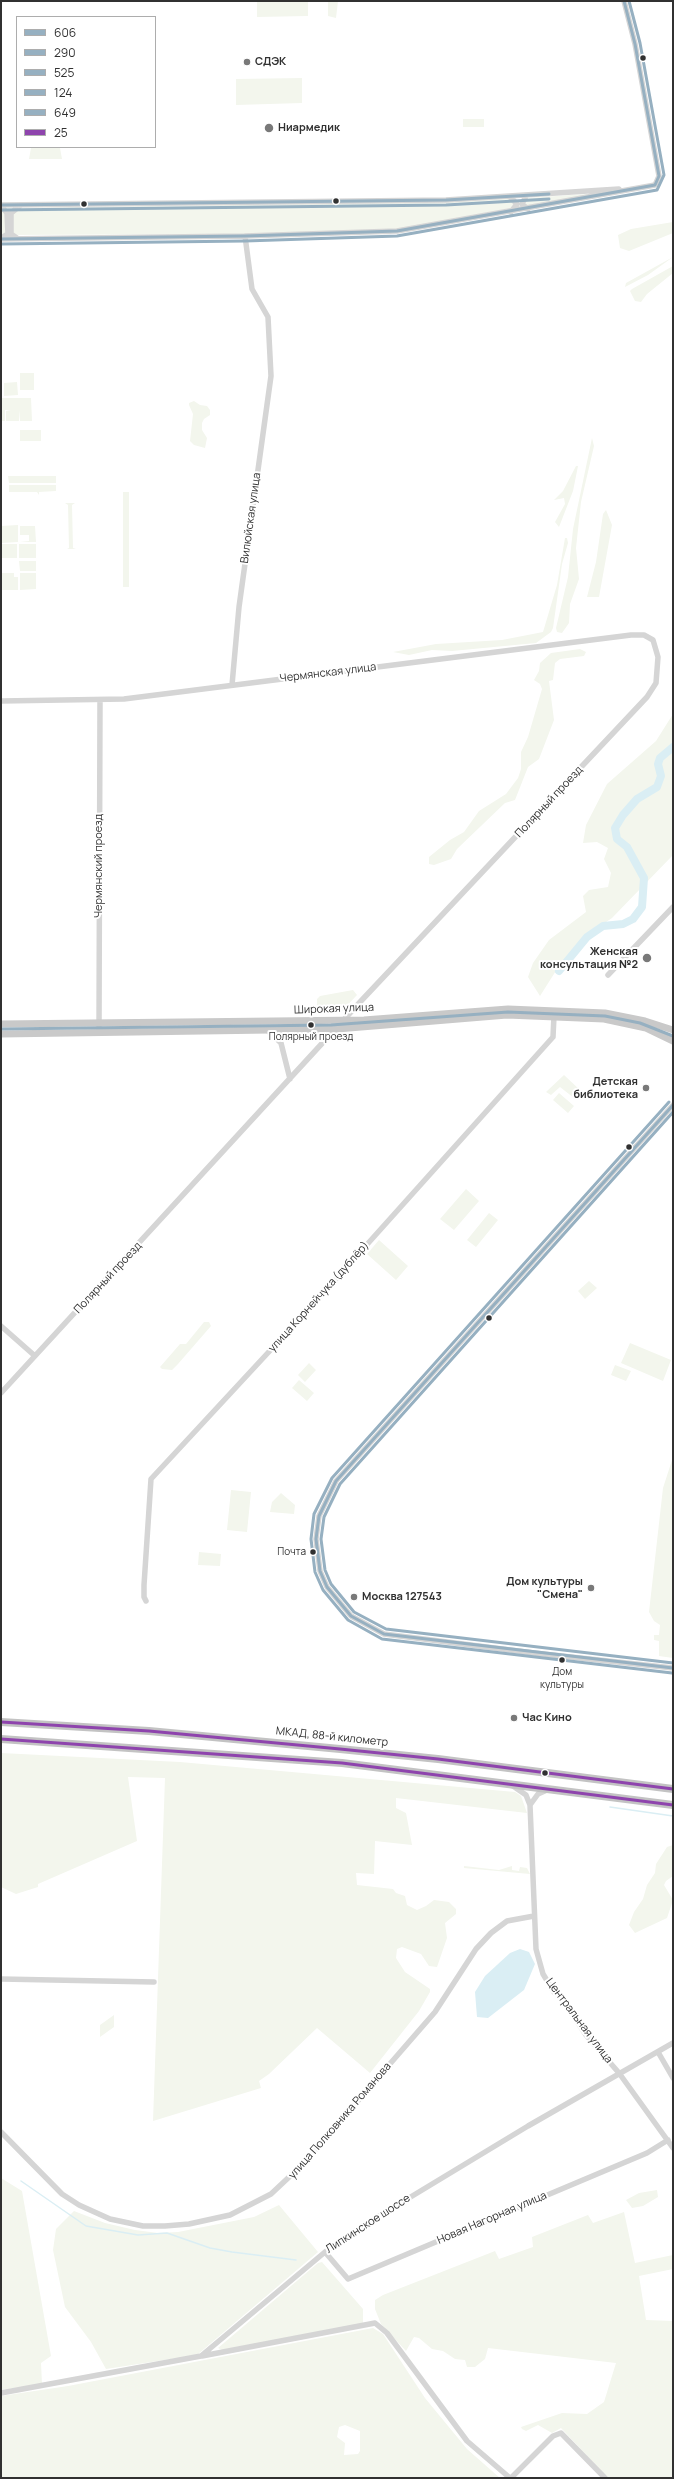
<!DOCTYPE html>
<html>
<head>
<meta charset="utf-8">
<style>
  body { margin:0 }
  #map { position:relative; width:674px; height:2479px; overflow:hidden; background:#fff; font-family:Manrope,sans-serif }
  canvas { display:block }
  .frame { position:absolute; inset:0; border:2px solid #313131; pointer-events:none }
  .legend { position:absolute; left:16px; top:16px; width:140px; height:132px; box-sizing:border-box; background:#fff; border:1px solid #adadad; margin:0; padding:5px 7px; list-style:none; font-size:12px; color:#313131 }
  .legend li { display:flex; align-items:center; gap:8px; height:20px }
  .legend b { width:20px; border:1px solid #adadad }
</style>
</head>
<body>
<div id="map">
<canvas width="674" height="2479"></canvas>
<div class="frame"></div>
<ul class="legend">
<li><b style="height:5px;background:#96b0c1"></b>606</li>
<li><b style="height:5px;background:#96b0c1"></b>290</li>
<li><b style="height:5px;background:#96b0c1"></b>525</li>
<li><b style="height:5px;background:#96b0c1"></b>124</li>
<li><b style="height:5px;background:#96b0c1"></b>649</li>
<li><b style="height:5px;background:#8e44ad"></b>25</li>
</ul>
</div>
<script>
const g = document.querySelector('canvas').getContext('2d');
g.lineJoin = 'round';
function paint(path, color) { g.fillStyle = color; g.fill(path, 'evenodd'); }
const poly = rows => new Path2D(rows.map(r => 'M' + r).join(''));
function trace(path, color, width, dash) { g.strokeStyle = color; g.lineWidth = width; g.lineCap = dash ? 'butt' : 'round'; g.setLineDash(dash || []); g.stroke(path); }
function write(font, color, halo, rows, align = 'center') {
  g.font = font + ' Manrope,sans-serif'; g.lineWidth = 4; g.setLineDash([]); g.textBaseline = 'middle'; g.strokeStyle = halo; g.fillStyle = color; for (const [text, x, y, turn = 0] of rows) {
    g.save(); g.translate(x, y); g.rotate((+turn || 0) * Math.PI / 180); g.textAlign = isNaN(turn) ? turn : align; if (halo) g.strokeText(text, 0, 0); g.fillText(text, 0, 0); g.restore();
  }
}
const green = poly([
  [257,1,308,1,308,16,257,17],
  [328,1,338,1,336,18,328,16],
  [302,78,302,103,236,105,236,79],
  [463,119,484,119,484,127,463,127],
  [31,148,60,148,62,159,29,159],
  [602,193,526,206,525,199,527,198],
  [510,198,514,204,511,208,396,229,245,234,1,235,1,208,449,202],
  [673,222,673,233,629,251,620,248,618,235,631,229],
  [673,257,648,275,625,287,626,283],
  [673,266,673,273,647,294,641,302,635,301,630,291,632,289],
  [20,373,34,373,34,390,20,390],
  [17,382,18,395,4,396,4,383],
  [1,398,31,398,32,421,20,421,19,410,19,421,6,421,6,411,11,410,5,410,5,421,1,421],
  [194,401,200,405,207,406,210,410,210,415,204,419,202,423,202,430,207,438,205,448,194,445,190,441,193,414,189,405,189,403],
  [20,430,41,430,41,441,20,441],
  [592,438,594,446,581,502,576,548,579,579,570,604,569,623,562,633,557,632,556,628,568,577,573,529],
  [576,466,578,466,573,491,559,527,555,522,565,504,564,498,554,500,563,491],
  [8,476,56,476,56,483,9,483],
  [9,485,56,485,56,491,39,492,39,495,37,492,9,492],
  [123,492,129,492,129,587,123,587],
  [65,503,75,503,72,505,73,548,76,549,67,549,69,548,68,505],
  [606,510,612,525,599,597,587,597,596,562,603,514],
  [18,525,18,542,1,543,1,526],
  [20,526,35,526,36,542,20,542,29,541,29,535,20,535],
  [565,538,567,538,568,543,562,564,553,628,551,632,536,643,452,651,432,650,409,655,393,652,436,644,502,640,543,632,557,585],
  [1,544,17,544,17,558,1,558],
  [19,544,36,544,36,558,19,558],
  [19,561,36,561,36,571,20,571],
  [1,573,14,573,14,577,18,577,18,590,1,590],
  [20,573,36,573,36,589,20,590],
  [580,649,586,652,584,656,560,659,555,663,553,680,549,681,554,720,539,759,528,767,515,800,505,803,457,849,451,859,434,865,429,864,429,857,450,840,464,832,479,811,506,794,518,778,521,769,521,752,528,737,542,689,540,684,534,680,539,671,540,663,551,653],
  [673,714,673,855,612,918,584,937,559,966,540,996,528,977,533,963,549,940,586,912,583,896,589,890,608,887,611,873,604,859,608,848,597,842,583,843,586,825,607,784,656,741],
  [353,990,357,995,342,1011,319,1011,317,1007,317,999,320,996],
  [564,1075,580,1090,574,1098,560,1087,551,1095,546,1092],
  [559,1093,574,1106,568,1113,553,1100],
  [466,1189,479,1201,454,1230,440,1219],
  [489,1213,498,1220,476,1247,467,1240],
  [379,1240,408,1266,396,1280,367,1254],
  [589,1281,597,1288,585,1299,578,1291],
  [204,1322,209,1322,211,1326,178,1364,172,1370,162,1369,160,1367,180,1344,186,1344],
  [630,1343,671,1360,663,1381,621,1363],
  [309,1363,316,1370,305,1382,298,1375],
  [615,1365,631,1371,626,1381,611,1375],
  [299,1380,314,1393,307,1401,292,1388],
  [673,1457,673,1658,659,1656,659,1641,654,1640,654,1635,659,1635,660,1625,654,1621,649,1612,663,1488],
  [231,1490,251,1492,247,1532,227,1530],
  [281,1493,295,1505,294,1514,270,1512,272,1502],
  [199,1552,221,1554,220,1566,198,1565],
  [1,1753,180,1762,515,1792,521,1796,527,1813,396,1798,396,1808,406,1813,412,1845,375,1841,374,1874,356,1873,357,1885,393,1889,396,1893,405,1896,407,1905,417,1910,426,1906,434,1900,449,1902,456,1909,456,1914,445,1923,447,1938,437,1967,429,1966,421,1954,402,1947,397,1949,396,1958,405,1972,430,1989,430,1992,419,2011,370,2073,317,2028,269,2074,259,2081,261,2088,153,2121,165,1778,128,1777,137,1841,38,1884,38,1887,16,1894,1,1887],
  [673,1845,673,1876,666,1881,664,1885,673,1900,667,1918,635,1933,629,1925,634,1912,643,1899,647,1885,655,1873,656,1864,667,1847],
  [464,1866,499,1870,512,1866,512,1870,519,1871,520,1867,527,1868,530,1874,464,1868],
  [114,2015,114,2027,100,2037,100,2025],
  [1,2178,22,2191,51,2356,41,2363,42,2384,1,2390],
  [657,2190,658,2197,643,2206,632,2208,626,2200,639,2193],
  [279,2205,318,2252,197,2355,106,2369,91,2342,65,2307,53,2250,56,2229,74,2211,105,2223,135,2230,158,2233,178,2232,254,2217],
  [624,2212,635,2263,673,2255,673,2269,639,2276,646,2320,673,2321,673,2478,608,2478,561,2428,552,2433,538,2425,526,2431,522,2429,521,2427,562,2413,587,2414,604,2402,616,2363,488,2348,485,2359,475,2367,467,2367,465,2360,455,2359,443,2351,432,2349,419,2338,414,2337,406,2351,381,2324,375,2309,375,2300,383,2295,495,2251,499,2259,533,2247,532,2237,588,2215,593,2223],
  [322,2262,363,2309,363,2324,222,2350,218,2348,318,2263],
  [373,2328,383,2334,425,2398,467,2449,500,2478,1,2478,1,2396,68,2386],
  [345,2425,360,2431,360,2451,358,2454,344,2455,345,2443,337,2437,339,2427]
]);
const water = poly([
  [520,1949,529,1952,535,1964,524,1990,488,2018,477,2017,475,1992,485,1976,510,1953]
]);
const stream = poly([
  [610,1807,673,1816],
  [21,2181,86,2226,138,2235,167,2233,210,2248,232,2252,296,2260]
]);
const river = poly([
  [559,971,587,937,603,926,623,924,633,919,642,907,644,878,627,847,617,839,615,828,623,815,637,799,657,787,661,776,658,764,660,758,673,747]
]);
const minor = poly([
  [526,196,522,204,528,209],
  [510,197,517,204,511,212],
  [1,205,446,200,619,189],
  [1,206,7,213,8,234,1,238],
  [17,238,11,234,11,213,21,205],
  [1,239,245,236,397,231,655,185,659,176,635,44,624,1],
  [232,685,239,607,271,376,268,317,252,289,245,236],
  [1,701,124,699,631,635,644,635,653,640,658,657,656,683,647,697,361,1001,1,1393],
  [608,975,673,907],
  [268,1031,281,1043,290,1079],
  [99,1032,100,700],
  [673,1105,336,1481,319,1516,316,1539,320,1571,327,1587,351,1616,384,1634,534,1653,673,1668],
  [1,1326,35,1356],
  [146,1601,144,1597,144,1585,151,1479,328,1288,553,1037,554,1016],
  [513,1786,526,1795,530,1805,536,1949,543,1974,554,1992,562,1999,586,2035,619,2073,673,2148],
  [530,1805,538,1794,547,1790],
  [1,1979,154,1982],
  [658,2052,673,2078],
  [1,2132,62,2194,79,2205,110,2219,143,2226,165,2226,189,2224,230,2215,271,2194,303,2164,435,2012,476,1949,491,1933,507,1921,534,1916],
  [325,2252,348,2279,647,2153,668,2140],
  [202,2356,375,2323,387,2333,467,2441,510,2478],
  [1,2393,201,2356,325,2252,361,2227,528,2126,673,2043],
  [511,2478,553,2436,561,2433,605,2478]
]);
const major = poly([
  [1,1024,364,1020,508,1009,605,1013,645,1021,673,1030],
  [1,1034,337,1029,507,1015,604,1019,646,1028,673,1041]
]);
const highway = poly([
  [1,1722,149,1731,340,1749,438,1759,673,1789],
  [1,1739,342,1763,673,1805]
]);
const bus1 = poly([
  [1,1029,331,1025,508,1012,605,1016,640,1023,673,1036],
  [673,1105,336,1481,319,1516,316,1539,320,1571,327,1587,351,1616,384,1634,673,1668]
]);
const bus2 = poly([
  [669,1102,332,1478,314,1514,311,1539,315,1572,323,1590,348,1620,382,1639,672,1673]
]);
const bus3 = poly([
  [673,1112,340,1484,324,1517,321,1539,325,1570,331,1584,354,1612,386,1629,673,1663]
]);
const bus4 = poly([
  [1,205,446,200,549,194],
  [1,239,245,236,397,231,655,185,659,176,635,44,624,1]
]);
const bus5 = poly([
  [1,210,446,205,549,199],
  [1,244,245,241,397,236,657,190,664,175,640,43,629,1]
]);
const bus6 = poly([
  [1,1722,149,1731,340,1749,438,1759,673,1789],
  [1,1739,342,1763,673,1805]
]);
const markers = [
  [643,58,3.5,"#313131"],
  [247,62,4,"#797979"],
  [269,128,5,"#797979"],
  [336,201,3.5,"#313131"],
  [84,204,3.5,"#313131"],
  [647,958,5,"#797979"],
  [311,1025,3.5,"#313131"],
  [646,1088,4,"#797979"],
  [629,1147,3.5,"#313131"],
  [489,1318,3.5,"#313131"],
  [313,1552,3.5,"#313131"],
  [591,1588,4,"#797979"],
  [354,1597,4,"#797979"],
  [562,1660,3.5,"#313131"],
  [514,1718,4,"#797979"],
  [545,1773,3.5,"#313131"]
];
const busNames = [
  ["Полярный проезд",311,1037],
  ["Почта",306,1552,"right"],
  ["Дом",562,1672],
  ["культуры",562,1685]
];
const poiNames = [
  ["СДЭК",255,62],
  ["Ниармедик",278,128],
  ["Женская",638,952,"right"],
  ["консультация №2",638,965,"right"],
  ["Детская",638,1082,"right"],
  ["библиотека",638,1095,"right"],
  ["Дом культуры",583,1582,"right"],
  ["\"Смена\"",583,1595,"right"],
  ["Москва 127543",362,1597],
  ["Час Кино",522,1718]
];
const streetNames = [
  ["Вилюйская улица",251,518,-82],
  ["Чермянская улица",328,673,-7],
  ["Полярный проезд",549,802,-47],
  ["Чермянский проезд",99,866,-90],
  ["Широкая улица",334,1009,-2],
  ["Полярный проезд",108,1278,-47],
  ["улица Корнейчука (дублёр)",319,1297,-48],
  ["МКАД, 88-й километр",332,1737,6],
  ["Центральная улица",579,2021,53],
  ["улица Полковника Романова",340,2121,-49],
  ["Новая Нагорная улица",492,2218,-23],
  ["Липкинское шоссе",368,2224,-33]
];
paint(green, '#f3f6ed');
paint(water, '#daeef4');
trace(stream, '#daeef4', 1.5);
trace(river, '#daeef4', 8);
trace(minor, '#d5d5d5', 5.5);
trace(major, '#c9c9c9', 7);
trace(highway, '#c3c3c3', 8);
trace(bus1, '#96b0c1', 3);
trace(bus2, '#96b0c1', 3);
trace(bus3, '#96b0c1', 3);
trace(bus4, '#96b0c1', 3);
trace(bus5, '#96b0c1', 3);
trace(bus6, '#8e44ad', 3);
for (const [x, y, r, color] of markers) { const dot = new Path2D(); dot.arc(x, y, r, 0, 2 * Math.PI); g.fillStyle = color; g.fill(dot); trace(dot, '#fff', 1.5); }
write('10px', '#313131', '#fff', busNames);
write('bold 11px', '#313131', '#fff', poiNames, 'left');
write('11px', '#313131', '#fff', streetNames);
</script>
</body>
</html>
